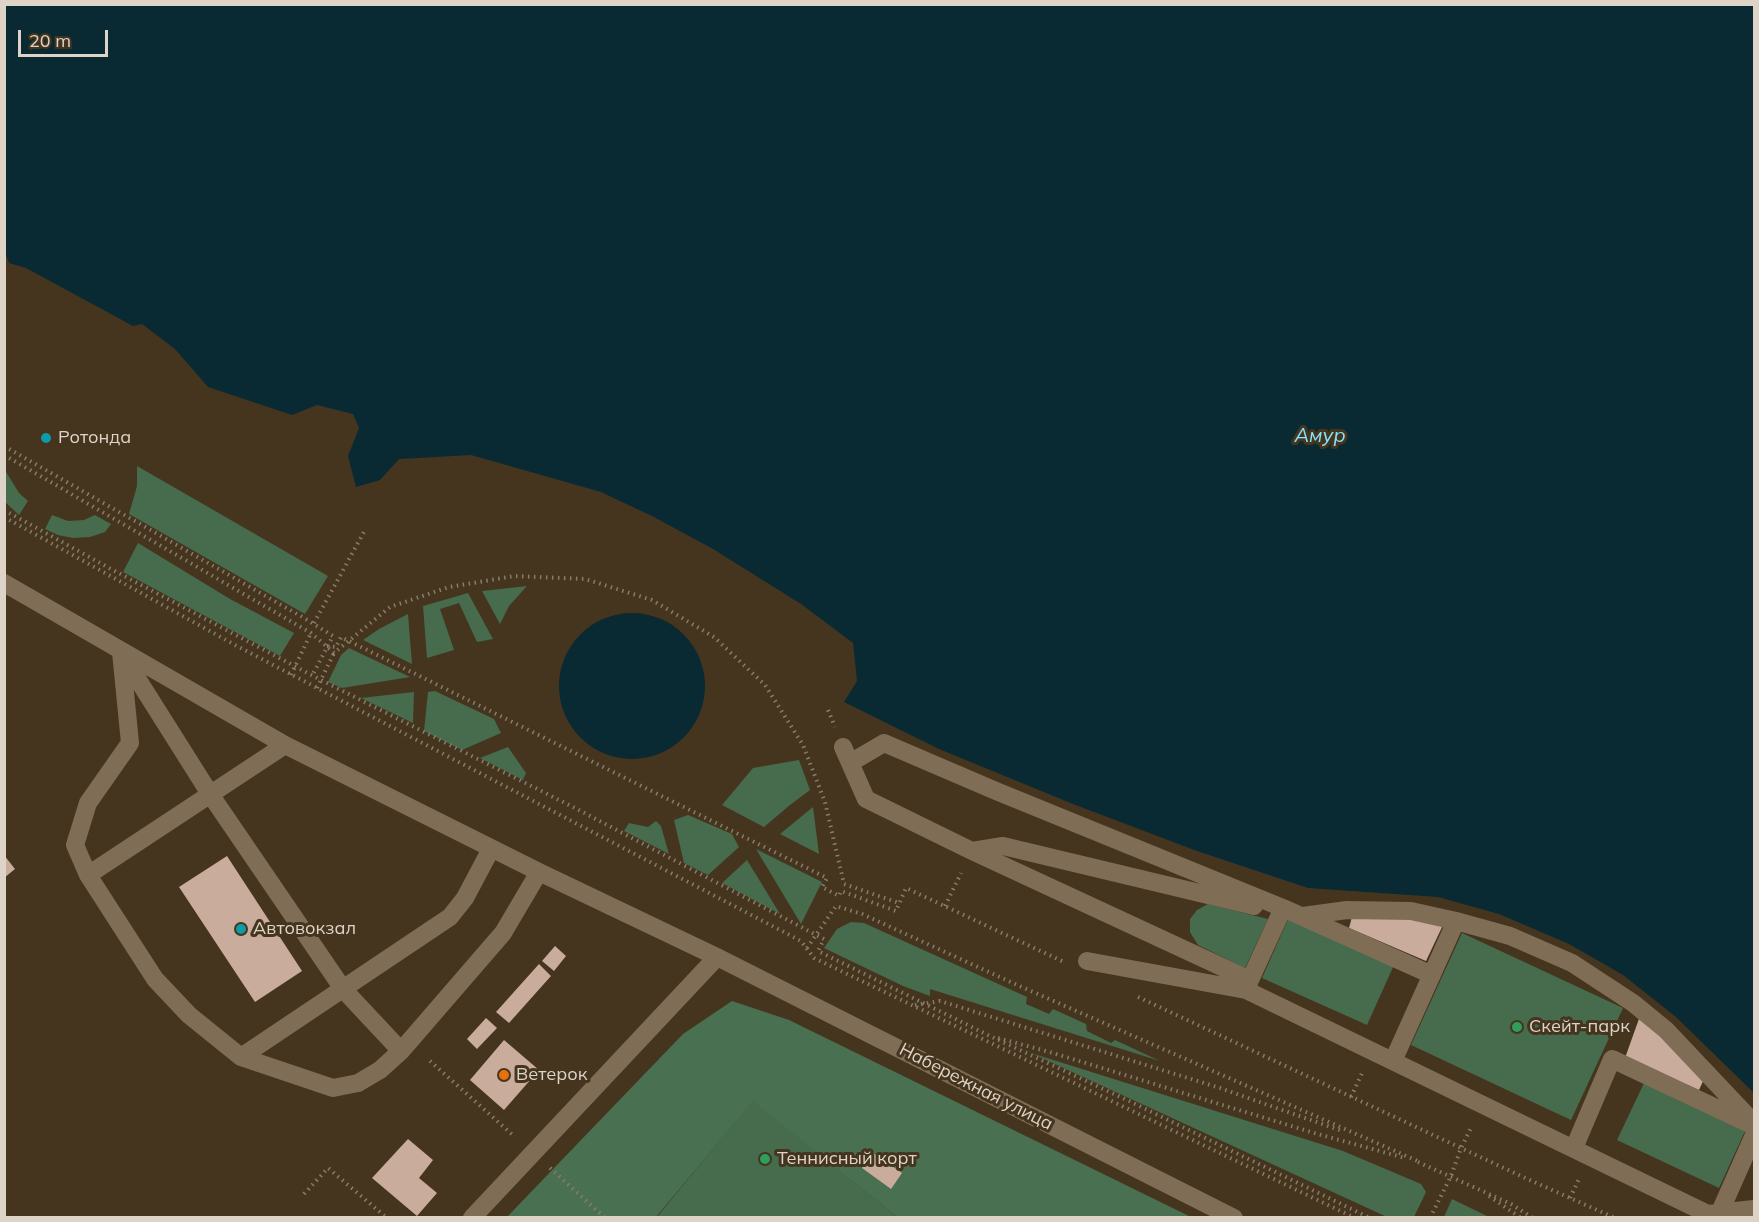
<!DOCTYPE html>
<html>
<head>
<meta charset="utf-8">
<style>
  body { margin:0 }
  #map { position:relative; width:1759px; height:1222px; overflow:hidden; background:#45351f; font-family:Mulish,sans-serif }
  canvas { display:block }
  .frame { position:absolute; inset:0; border:6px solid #ddd3c6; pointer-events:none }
  .scale { position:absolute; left:18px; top:30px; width:90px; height:27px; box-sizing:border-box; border:3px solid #ddd3c6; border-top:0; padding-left:8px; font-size:18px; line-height:21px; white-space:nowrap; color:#ddd3c6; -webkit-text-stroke:4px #45351f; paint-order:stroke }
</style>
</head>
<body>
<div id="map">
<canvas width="1759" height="1222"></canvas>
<div class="frame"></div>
<div class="scale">20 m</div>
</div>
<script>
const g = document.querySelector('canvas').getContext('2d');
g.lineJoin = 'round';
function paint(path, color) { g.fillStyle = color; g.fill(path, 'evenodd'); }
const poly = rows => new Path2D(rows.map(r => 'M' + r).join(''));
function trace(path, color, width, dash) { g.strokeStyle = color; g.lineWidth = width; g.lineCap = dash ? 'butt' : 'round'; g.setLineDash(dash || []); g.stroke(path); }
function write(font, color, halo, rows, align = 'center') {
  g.font = font + ' Mulish,sans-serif'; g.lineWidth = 6; g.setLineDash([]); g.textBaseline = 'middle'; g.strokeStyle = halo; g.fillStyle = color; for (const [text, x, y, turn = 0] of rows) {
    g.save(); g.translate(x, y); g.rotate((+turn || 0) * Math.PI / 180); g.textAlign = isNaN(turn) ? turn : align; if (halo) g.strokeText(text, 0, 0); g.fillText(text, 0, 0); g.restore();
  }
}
const green = poly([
  [137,466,328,576,305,614,129,514,137,486],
  [5,470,19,493,28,501,19,515,5,502],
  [52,515,68,521,84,520,95,515,111,524,105,532,90,537,73,538,58,535,45,529],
  [138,543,230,599,294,633,280,656,123,572],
  [527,586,509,606,500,624,482,591],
  [468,593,493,639,477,642,459,603,440,609,454,650,427,658,423,606],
  [408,614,412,664,363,640,379,629],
  [349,648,410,677,342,688,328,682,341,655],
  [435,691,494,719,501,733,462,750,424,731,428,692],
  [414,692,413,723,361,698],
  [508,747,526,773,523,780,480,758],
  [799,760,810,790,790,805,764,827,722,805,753,768],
  [813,807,819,854,780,834],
  [688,815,732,834,739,847,708,875,684,863,674,820],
  [656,821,661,826,669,854,624,831,629,823,648,827],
  [756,849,822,882,801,924],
  [747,860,780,914,722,883],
  [1208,904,1268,919,1245,968,1198,945,1190,932,1190,919,1197,910],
  [1289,917,1394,965,1367,1025,1262,978],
  [851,922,864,923,1027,997,1026,1004,1049,1014,1053,1009,1086,1024,1087,1031,1111,1043,1115,1040,1160,1061,930,989,930,996,903,986,824,948,837,929],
  [1462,933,1623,1008,1571,1120,1411,1045],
  [1031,1053,1343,1151,1421,1184,1426,1192,1414,1217,1387,1217],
  [1644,1083,1745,1131,1719,1188,1617,1140],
  [753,1100,897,1217,656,1218],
  [1452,1199,1489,1217,1444,1217]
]);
const forest = poly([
  [732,1001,789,1020,1191,1217,897,1217,753,1101,656,1217,506,1218,683,1034]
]);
const water = poly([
  [5,4,1754,5,1754,1093,1676,1017,1623,975,1569,944,1499,914,1438,897,1308,888,1197,851,1073,804,939,749,844,702,857,681,853,643,801,604,713,549,654,517,601,492,471,455,399,459,380,480,356,487,348,456,359,428,353,414,317,405,292,415,208,387,175,349,142,324,133,326,26,268,9,263,4,249],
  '559 686a73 73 0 1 1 146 0a73 73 0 1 1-146 0Z'
]);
const building = poly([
  [4,855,15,869,4,878],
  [227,856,302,971,255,1002,179,887],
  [1352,917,1403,918,1443,925,1426,961,1349,928],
  [555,946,566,956,554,971,542,961],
  [539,964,551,976,509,1023,496,1012],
  [1640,1016,1704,1079,1699,1090,1625,1058],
  [486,1018,497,1028,477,1049,467,1039],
  [504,1040,539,1070,504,1110,470,1080],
  [408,1139,433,1160,419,1178,437,1193,417,1216,372,1178],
  [873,1153,902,1173,891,1189,862,1168]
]);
const path = poly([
  [4,446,304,618,333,636,312,676],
  [4,455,311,633,334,653,390,607,449,587,514,576,585,579,652,600,714,637,765,685,803,745,825,802,844,884,899,903],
  [4,510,111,569,321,680,573,807,824,939,818,951,990,1036,1129,1101,1370,1218],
  [4,517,235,645,801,941,814,958,1355,1218],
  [314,623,364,532],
  [327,646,336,647,341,637,349,641,827,878,822,887,839,896,841,891,896,911,906,888,1064,962],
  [291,675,311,633],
  [317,688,334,653],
  [828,710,835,727],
  [945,906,961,873],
  [807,948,836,906,862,914,1015,984,1420,1162],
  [1138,997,1523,1177,1615,1218],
  [915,1005,940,1001,1220,1088,1342,1131],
  [998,1038,1053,1053,1314,1133,1405,1158],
  [430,1061,515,1137],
  [1351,1097,1362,1073],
  [1418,1162,1511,1204,1533,1218],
  [550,1168,605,1218],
  [304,1194,328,1168,387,1218],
  [1489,1196,1521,1218],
  [1570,1198,1580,1177],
  [1430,1218,1451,1176,1461,1148,1472,1126]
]);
const minor = poly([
  [4,583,285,745,539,872,717,957,1234,1218],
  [121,652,130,743,88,803,75,845,88,875,155,979,189,1015,241,1057,333,1088,358,1083,380,1070,401,1051,503,933,539,872],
  [123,656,210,794,343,989,401,1051],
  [843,747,866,799,972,851,1250,980,1246,990,1708,1214,1754,1209],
  [850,763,884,743,996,791,1283,908],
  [972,851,1003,846,1254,906],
  [88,875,285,745],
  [1303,916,1347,910,1411,911,1456,921],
  [1087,961,1246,990],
  [1250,980,1283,908,1432,975],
  [241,1057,450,917,465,898,491,849],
  [1393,1061,1456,921,1510,936,1572,963,1633,1003,1666,1030,1754,1123],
  [1574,1148,1612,1059,1750,1124],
  [1720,1212,1754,1135],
  [472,1218,717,957]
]);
const markers = [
  [46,438,6,"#0f9aa8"],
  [241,929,6,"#0f9aa8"],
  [1517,1027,6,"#2e9e5b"],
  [504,1075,6,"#e8710a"],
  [765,1159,6,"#2e9e5b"]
];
const poiNames = [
  ["Ротонда",58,438],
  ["Автовокзал",253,929],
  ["Скейт-парк",1529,1027],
  ["Ветерок",516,1075],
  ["Теннисный корт",777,1159]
];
const streetNames = [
  ["Набережная улица",976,1087,27]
];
const waterNames = [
  ["Амур",1320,436]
];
paint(green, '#466b4d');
paint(forest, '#497051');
paint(water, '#092a32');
paint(building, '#c9ac9c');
trace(path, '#897c6a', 4, [1.5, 4.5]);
trace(minor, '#806d56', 18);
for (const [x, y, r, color] of markers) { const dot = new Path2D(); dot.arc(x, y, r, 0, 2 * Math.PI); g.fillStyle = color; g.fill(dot); trace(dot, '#45351f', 2); }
write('18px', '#ddd3c6', '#45351f', poiNames, 'left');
write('18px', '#ddd3c6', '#45351f', streetNames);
write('italic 20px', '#85e3fc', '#45351f', waterNames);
</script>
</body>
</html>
